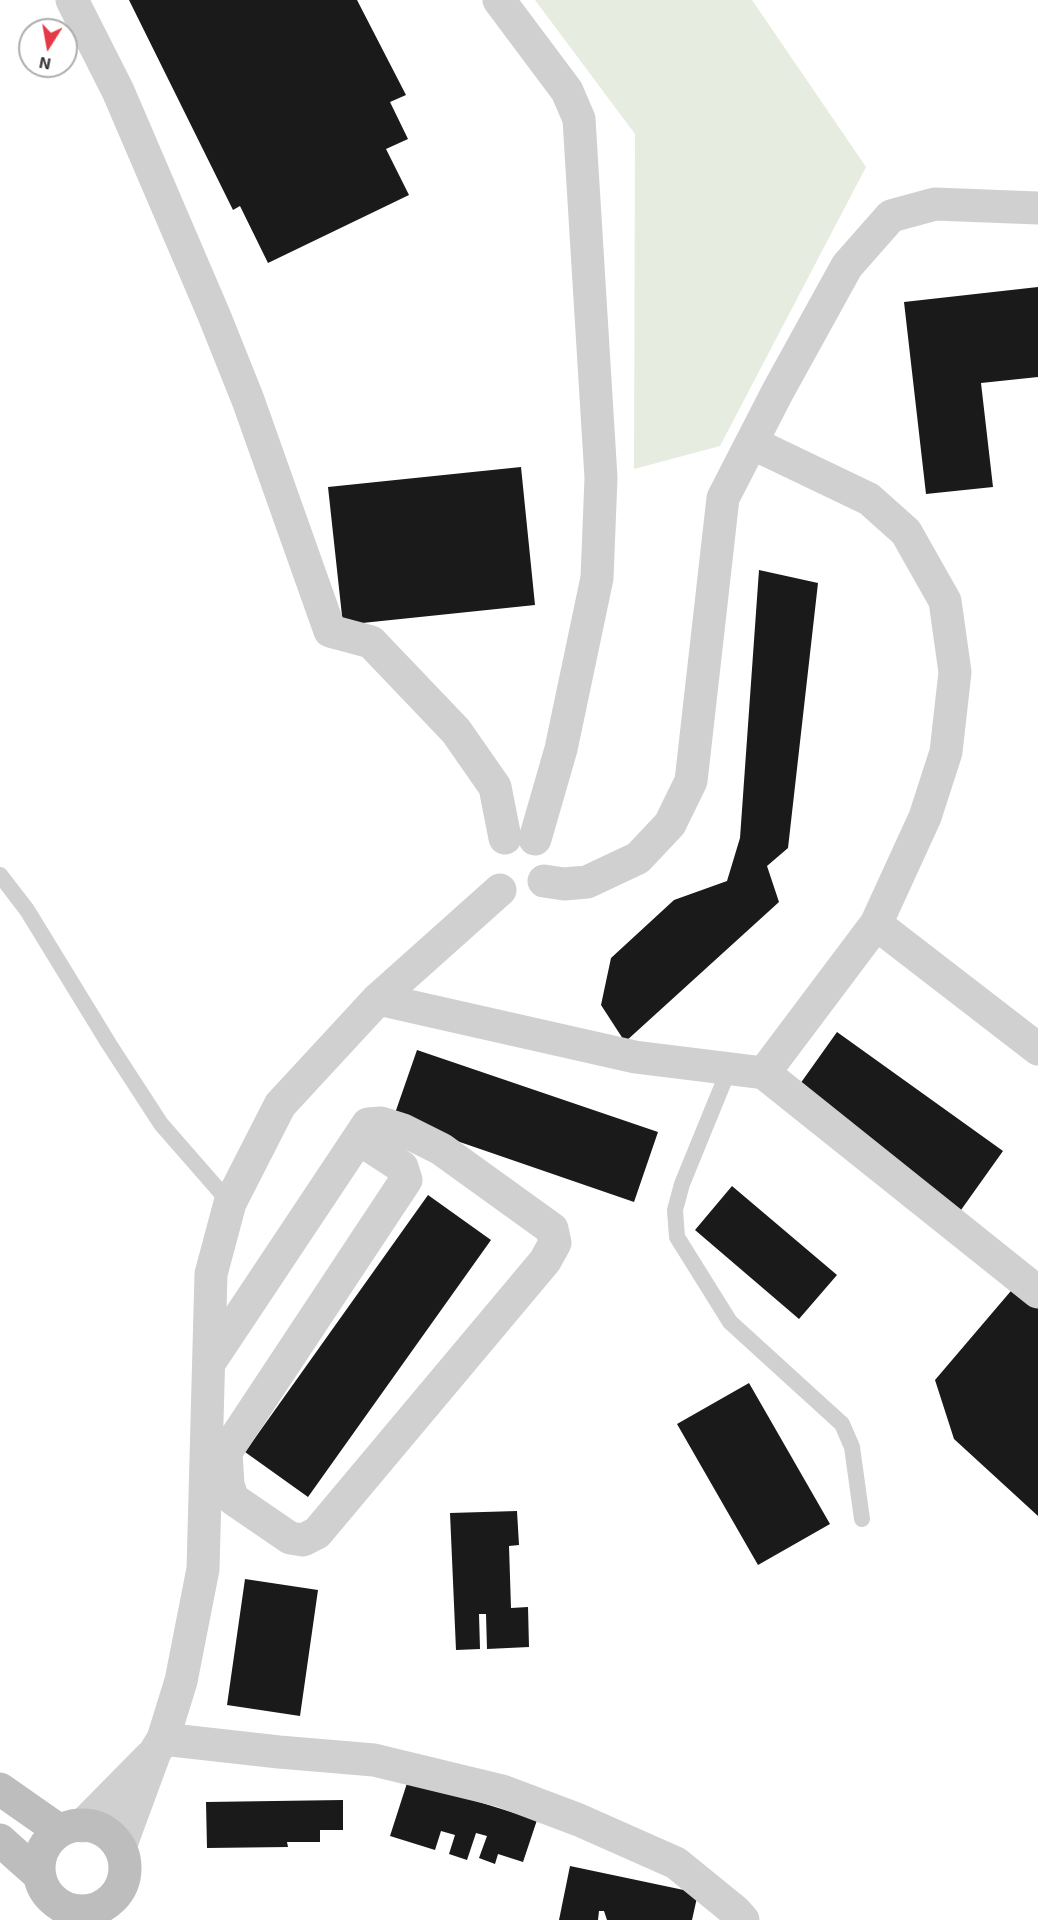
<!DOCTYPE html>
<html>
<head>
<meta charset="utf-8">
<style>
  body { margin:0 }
  #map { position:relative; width:1038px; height:1920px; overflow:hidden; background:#fff; font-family:"Exo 2",sans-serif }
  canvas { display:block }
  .north { position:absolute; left:18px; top:18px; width:60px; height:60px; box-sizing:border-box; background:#fff; border:2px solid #adadad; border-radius:50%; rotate:191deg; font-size:16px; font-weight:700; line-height:24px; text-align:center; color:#333 }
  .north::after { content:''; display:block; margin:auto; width:21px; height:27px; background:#e63946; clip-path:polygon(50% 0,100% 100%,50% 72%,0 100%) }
</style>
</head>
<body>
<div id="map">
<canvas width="1038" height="1920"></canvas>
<div class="north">N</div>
</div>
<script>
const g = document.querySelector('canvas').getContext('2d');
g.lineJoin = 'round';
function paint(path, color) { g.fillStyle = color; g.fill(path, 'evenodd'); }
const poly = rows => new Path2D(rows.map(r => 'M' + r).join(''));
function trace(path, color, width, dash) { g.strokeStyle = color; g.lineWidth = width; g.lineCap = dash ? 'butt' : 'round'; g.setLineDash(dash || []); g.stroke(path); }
const green = poly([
  [535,0,752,0,866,167,720,446,634,469,635,134]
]);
const building = poly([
  [129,0,357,0,406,95,390,102,408,139,386,149,409,195,268,263,240,206,233,210],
  [1038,287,1038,377,981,383,993,487,926,494,904,302],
  [521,467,535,605,343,625,328,487],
  [759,570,818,583,788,848,767,866,779,902,625,1042,601,1005,611,958,674,900,727,881,740,838],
  [837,1032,1003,1151,961,1210,795,1091],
  [417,1050,658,1132,634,1202,393,1119],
  [732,1186,837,1275,799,1319,695,1230],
  [428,1195,491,1240,308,1497,245,1452],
  [1016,1285,1038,1304,1038,1516,954,1439,935,1380],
  [749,1383,830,1524,758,1565,677,1424],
  [517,1511,519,1545,509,1546,511,1608,528,1607,529,1647,487,1649,486,1614,479,1614,480,1649,456,1650,450,1513],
  [245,1579,318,1590,300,1716,227,1705],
  [408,1780,537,1820,523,1862,498,1854,495,1864,479,1858,487,1836,476,1833,467,1860,449,1854,455,1835,441,1831,435,1850,390,1836],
  [343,1800,343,1830,320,1830,320,1842,287,1842,288,1847,207,1848,206,1802],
  [570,1866,698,1893,692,1920,607,1920,604,1911,599,1911,598,1920,559,1920]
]);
const lane = poly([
  [0,875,27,910,109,1044,161,1124,230,1203],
  [729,1069,682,1184,675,1210,677,1237,730,1322,842,1424,852,1447,862,1519]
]);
const street = poly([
  [72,0,118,91,214,315,248,400,330,631,371,642,456,731,495,787,505,838],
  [499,0,567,91,579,119,601,478,597,578,561,749,535,839],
  [752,443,869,499,906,532,945,601,955,672,946,752,925,817,876,924],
  [544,881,564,884,587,882,638,858,670,824,691,781,723,498,778,391,847,266,891,216,935,204,1038,208],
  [378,999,635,1057,764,1073],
  [1038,1049,876,924,764,1073,1038,1292],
  [209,1363,368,1124,381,1123,403,1130,441,1149,552,1229,555,1243,545,1261,317,1533,303,1540,290,1538,233,1499,228,1485,226,1452,406,1180,402,1167,359,1139],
  [163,1739,279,1752,374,1760,502,1791,579,1820,676,1863,735,1911,743,1920],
  [82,1826,150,1757],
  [120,1847,155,1752,163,1739,181,1681,203,1569,211,1274,230,1203,280,1105,378,999,500,890]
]);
const secondary = poly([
  [0,1789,60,1831],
  '39 1868a43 43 0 1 1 86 0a43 43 0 1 1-86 0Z',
  [0,1840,38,1874]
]);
paint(green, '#e6ecdf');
paint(building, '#1a1a1a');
trace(lane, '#d0d0d0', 16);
trace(street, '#d0d0d0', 33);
trace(secondary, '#bdbdbd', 33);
</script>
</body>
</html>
